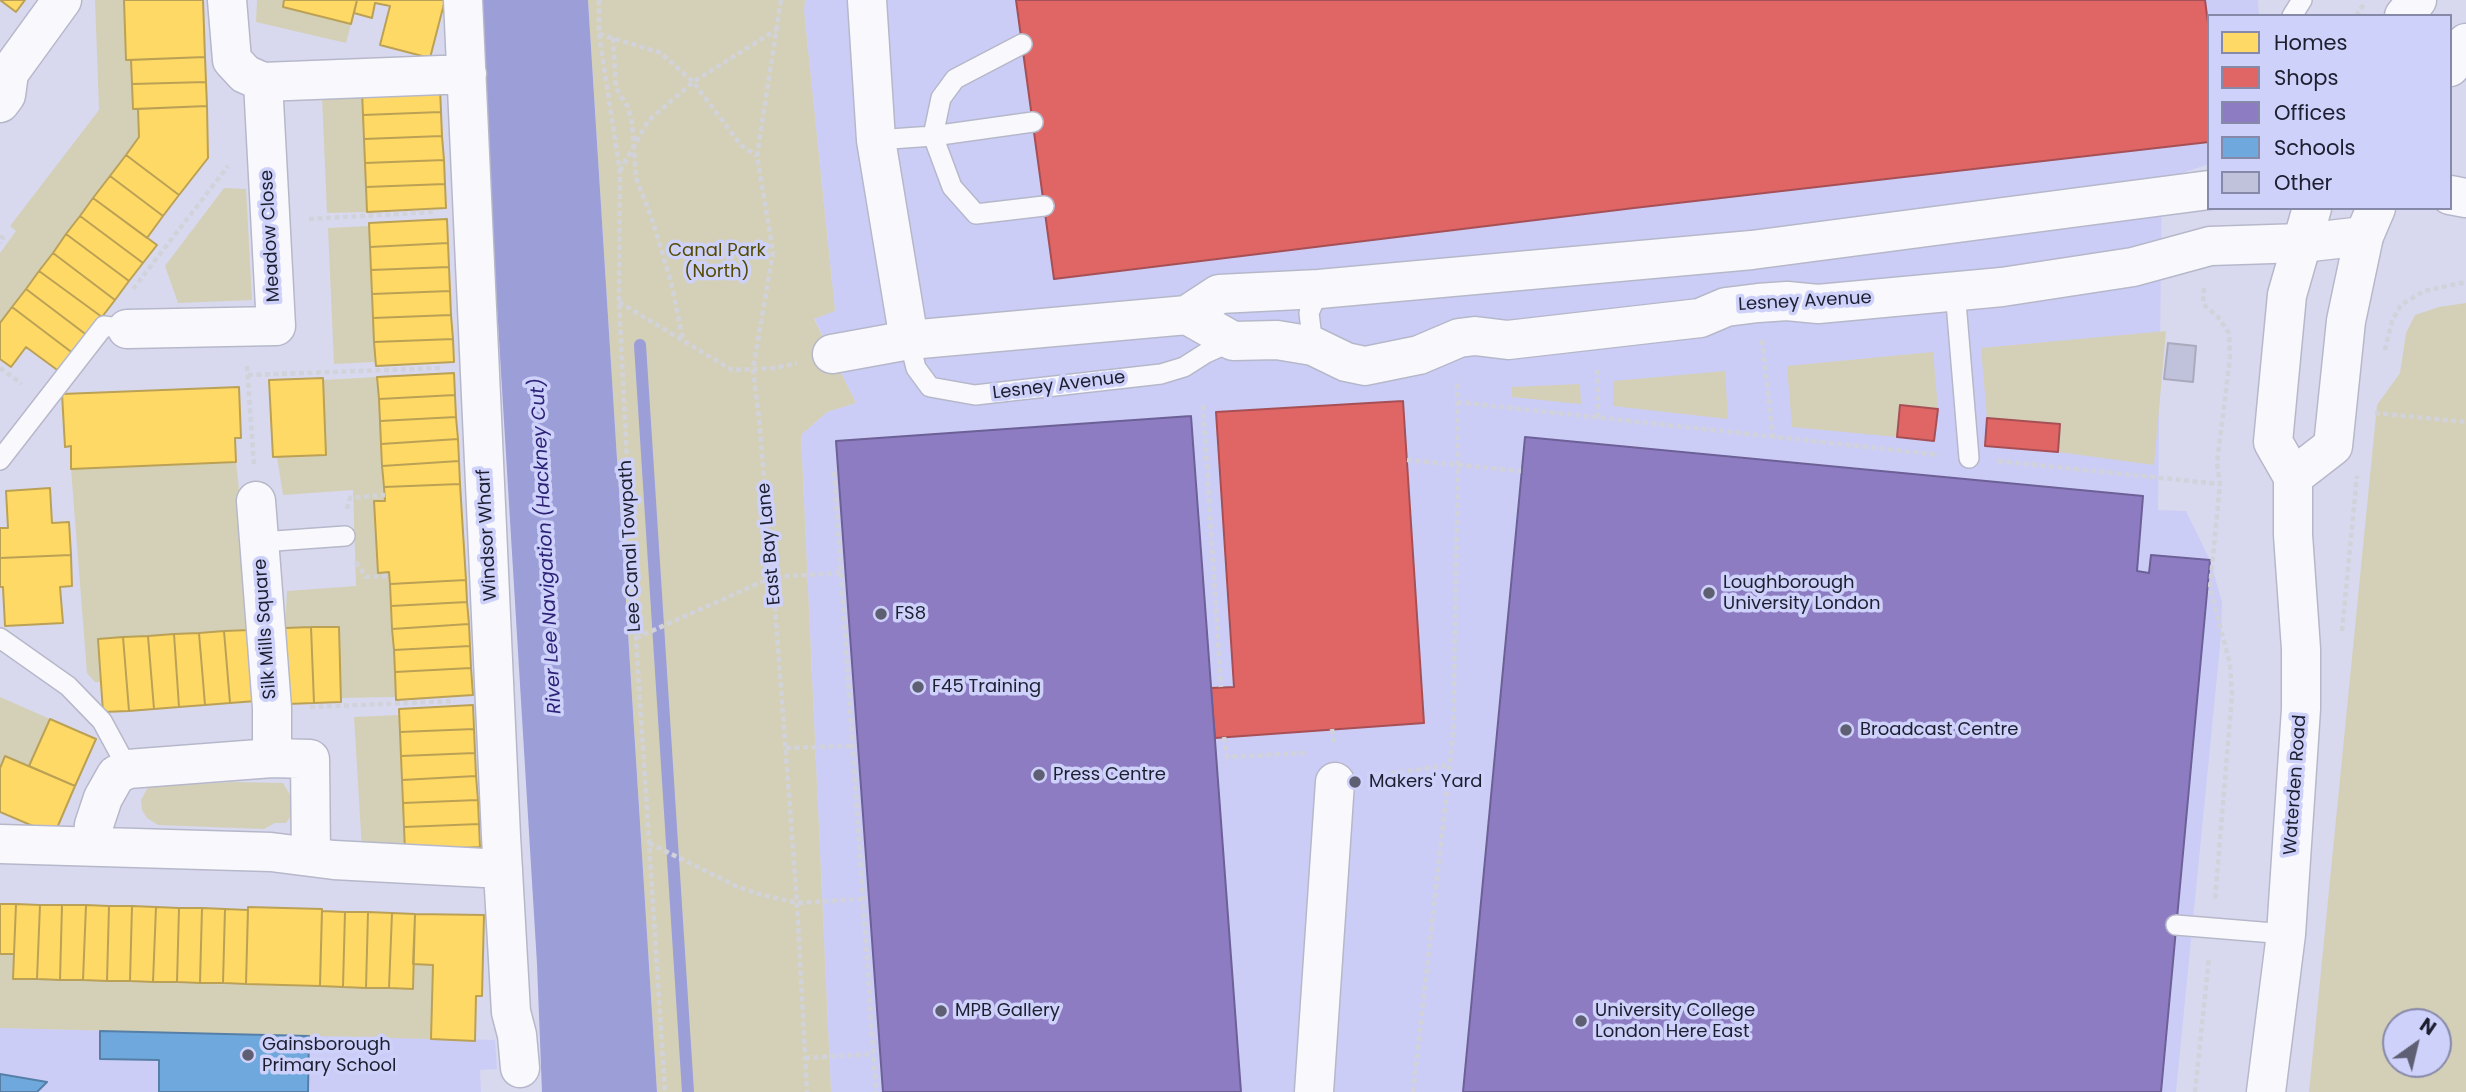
<!DOCTYPE html>
<html>
<head>
<meta charset="utf-8">
<style>
  body { margin:0 }
  #map { position:relative; width:2466px; height:1092px; overflow:hidden; background:#d8d9ef; font-family:Poppins,sans-serif }
  canvas { display:block }
  .legend { position:absolute; left:2207px; top:14px; width:245px; height:196px; box-sizing:border-box; background:#ced1f9; border:2px solid #8789a9; margin:0; padding:9px 12px; list-style:none; font-size:21px; color:#1d1e30 }
  .legend li { display:flex; align-items:center; gap:14px; height:35px }
  .legend b { width:35px; border:2px solid #8789a9 }
  .north { position:absolute; left:2382px; top:1008px; width:70px; height:70px; box-sizing:border-box; background:#ced1f9; border:2px solid #8789a9; border-radius:50%; rotate:34deg; font-size:19px; font-weight:700; line-height:28px; text-align:center; color:#1d1e30 }
  .north::after { content:''; display:block; margin:auto; width:24px; height:32px; background:#5e5f73; clip-path:polygon(50% 0,100% 100%,50% 72%,0 100%) }
</style>
</head>
<body>
<div id="map">
<canvas width="2466" height="1092"></canvas>
<ul class="legend">
<li><b style="height:19px;background:#ffd966"></b>Homes</li>
<li><b style="height:19px;background:#e06666"></b>Shops</li>
<li><b style="height:19px;background:#8e7cc3"></b>Offices</li>
<li><b style="height:19px;background:#6fa8dc"></b>Schools</li>
<li><b style="height:19px;background:#c0c1da"></b>Other</li>
</ul>
<div class="north">N</div>
</div>
<script>
const g = document.querySelector('canvas').getContext('2d');
g.lineJoin = 'round';
function paint(path, color) { g.fillStyle = color; g.fill(path, 'evenodd'); }
const poly = rows => new Path2D(rows.map(r => 'M' + r).join(''));
function trace(path, color, width, dash) { g.strokeStyle = color; g.lineWidth = width; g.lineCap = dash ? 'butt' : 'round'; g.setLineDash(dash || []); g.stroke(path); }
function write(font, color, halo, rows, align = 'center') {
  g.font = font + ' Poppins,sans-serif'; g.lineWidth = 7; g.setLineDash([]); g.textBaseline = 'middle'; g.strokeStyle = halo; g.fillStyle = color; for (const [text, x, y, turn = 0] of rows) {
    g.save(); g.translate(x, y); g.rotate((+turn || 0) * Math.PI / 180); g.textAlign = isNaN(turn) ? turn : align; if (halo) g.strokeText(text, 0, 0); g.fillText(text, 0, 0); g.restore();
  }
}
const built = poly([
  [805,0,2258,0,2259,16,2209,16,2209,164,2162,180,2158,510,2186,511,2210,560,2222,602,2221,636,2176,1092,831,1092,801,435,827,412,856,403,814,318,835,311,804,11],
  [0,1028,495,1040,497,1069,480,1070,481,1092,0,1092]
]);
const green = poly([
  [95,0,124,0,126,60,131,60,133,109,138,109,139,137,0,323,0,253,16,231,10,226,99,110],
  [257,0,284,0,283,7,351,24,346,43,256,22],
  [588,0,805,0,804,11,835,311,814,319,856,403,827,412,801,435,831,1092,657,1092],
  [362,94,367,212,327,213,322,97],
  [224,188,246,189,252,300,178,303,165,266],
  [369,226,375,362,334,364,328,228],
  [2466,303,2466,1092,2309,1092,2377,405,2400,373,2406,333,2415,315,2439,307],
  [2396,1022,2438,1022,2438,1064,2396,1064],
  [2166,331,2154,465,2058,452,2060,424,1987,418,1981,348],
  [1933,352,1938,409,1900,405,1897,437,1792,427,1787,366],
  [1725,371,1728,419,1613,406,1613,381],
  [377,377,385,501,374,501,378,572,389,572,396,697,341,698,339,627,285,628,287,591,356,586,353,490,283,495,277,457,326,455,323,380],
  [1580,384,1581,404,1512,397,1512,387],
  [236,462,246,553,250,630,98,639,101,682,95,682,87,673,71,469],
  [0,697,50,719,29,766,6,756,0,768],
  [399,715,405,847,362,850,354,717],
  [232,782,283,783,293,800,293,813,286,823,275,823,264,829,158,825,147,818,142,810,141,800,148,787],
  [0,954,14,954,14,979,412,989,413,964,433,965,431,1039,0,1028]
]);
const water = poly([
  [483,0,588,0,657,1092,542,1092,537,964,487,142,480,16]
]);
const homes = poly([
  [0,0,25,0,16,12,0,0],
  [124,0,203,0,205,57,126,60,124,0],
  [284,0,357,0,351,24,283,7,284,0],
  [357,0,445,0,430,58,380,45,390,6,375,3,372,18,354,13,357,0],
  [205,57,206,82,132,84,131,60,205,57],
  [206,82,207,106,133,109,132,84,206,82],
  [440,88,441,112,363,115,362,91,440,88],
  [207,106,208,158,179,195,126,155,139,137,138,109,207,106],
  [441,112,442,136,364,139,363,115,441,112],
  [442,136,444,160,365,163,364,139,442,136],
  [126,155,179,195,163,216,110,176,126,155],
  [444,160,445,184,366,187,365,163,444,160],
  [110,176,163,216,147,238,93,198,110,176],
  [445,184,446,208,367,212,366,187,445,184],
  [93,198,157,245,143,263,80,216,93,198],
  [80,216,143,263,129,281,66,234,80,216],
  [447,219,448,243,370,247,369,223,447,219],
  [66,234,129,281,115,300,53,253,66,234],
  [448,243,449,267,371,270,370,247,448,243],
  [53,253,115,300,102,317,39,271,53,253],
  [449,267,450,291,372,294,371,270,449,267],
  [39,271,102,317,88,336,26,289,39,271],
  [26,289,88,336,74,354,12,307,26,289],
  [450,291,451,315,373,318,372,294,450,291],
  [12,307,74,354,60,372,26,347,11,367,0,359,0,323,12,307],
  [451,315,453,339,374,342,373,318,451,315],
  [453,339,454,362,376,366,374,342,453,339],
  [454,373,455,395,379,399,377,377,454,373],
  [323,378,326,455,273,457,269,380,323,378],
  [239,387,241,438,235,438,236,462,71,469,71,446,65,447,62,394,239,387],
  [455,395,456,417,380,421,379,399,455,395],
  [456,417,458,439,381,444,380,421,456,417],
  [458,439,459,461,382,466,381,444,458,439],
  [459,461,460,484,384,487,382,466,459,461],
  [460,484,466,580,390,584,389,572,378,573,374,501,385,501,384,487,460,484],
  [50,488,52,523,69,522,71,555,0,558,0,528,8,528,6,491,50,488],
  [71,555,72,586,60,587,63,623,5,626,3,587,0,587,0,558,71,555],
  [466,580,467,602,391,606,390,584,466,580],
  [467,602,469,624,392,629,391,606,467,602],
  [469,624,470,646,394,650,392,629,469,624],
  [311,627,339,627,341,702,314,703,311,627],
  [311,627,314,703,287,704,285,628,311,627],
  [250,630,256,701,230,703,224,631,250,630],
  [224,631,230,703,205,705,199,633,224,631],
  [199,633,205,705,179,707,174,634,199,633],
  [174,634,179,707,154,709,148,636,174,634],
  [148,636,154,709,129,711,123,637,148,636],
  [123,637,129,711,103,712,98,639,123,637],
  [470,646,471,668,395,672,394,650,470,646],
  [471,668,473,695,396,700,395,672,471,668],
  [473,705,474,729,400,732,399,709,473,705],
  [50,719,96,739,75,786,29,766,50,719],
  [474,729,475,753,401,756,400,732,474,729],
  [475,753,476,776,402,780,401,756,475,753],
  [5,756,75,786,54,835,0,812,0,768,5,756],
  [476,776,478,800,403,803,402,780,476,776],
  [478,800,479,824,404,827,403,803,478,800],
  [479,824,480,847,405,851,404,827,479,824],
  [0,904,16,904,14,954,0,954,0,904],
  [16,904,40,905,37,979,13,979,16,904],
  [40,905,62,905,60,980,37,979,40,905],
  [62,905,86,905,83,980,60,980,62,905],
  [86,905,109,906,107,981,83,980,86,905],
  [109,906,132,906,130,981,107,981,109,906],
  [132,906,156,907,153,982,130,981,132,906],
  [156,907,179,908,177,982,153,982,156,907],
  [248,907,322,909,320,986,246,984,248,907],
  [179,908,202,908,200,983,177,982,179,908],
  [202,908,225,909,223,983,200,983,202,908],
  [225,909,248,910,246,984,223,983,225,909],
  [322,911,345,912,343,987,320,986,322,911],
  [345,912,368,912,366,988,343,987,345,912],
  [368,912,392,913,389,988,366,988,368,912],
  [392,913,415,914,413,989,389,988,392,913],
  [415,914,484,915,482,996,476,996,475,1041,431,1039,433,965,413,964,415,914]
]);
const shops = poly([
  [1016,0,2205,0,2209,31,2209,142,1634,208,1054,279,1016,0],
  [1403,401,1424,723,1215,738,1211,688,1234,687,1216,412,1403,401],
  [1900,405,1938,409,1934,441,1897,437,1900,405],
  [1987,418,2060,424,2058,452,1985,446,1987,418]
]);
const offices = poly([
  [1191,416,1241,1092,883,1092,836,441,1191,416],
  [1525,437,2143,496,2137,571,2149,573,2151,555,2210,560,2161,1092,1463,1092,1525,437]
]);
const schools = poly([
  [100,1031,309,1036,308,1092,159,1092,159,1060,100,1059,100,1031],
  [0,1074,47,1082,37,1092,0,1092,0,1074]
]);
const stream = poly([
  [640,345,688,1092]
]);
const building = poly([
  [2168,343,2196,346,2193,382,2164,379,2168,343]
]);
const path = poly([
  [599,0,599,34,620,172,619,302,636,638,665,1092],
  [781,0,757,156,773,252,753,370,759,418,775,607,797,903,807,1092],
  [2356,16,2365,2],
  [599,34,661,53,693,82,741,145,757,156],
  [613,38,616,88,628,107,632,122,636,178,651,216,671,282,683,340],
  [620,171,648,121,693,82,776,30],
  [309,219,433,212],
  [0,236,3,238,0,243],
  [2204,288,2203,304,2218,317,2229,333,2230,357,2217,463,2220,484,2210,588,2230,664,2232,695,2215,900],
  [133,289,228,166],
  [619,302,732,370,775,368,797,363],
  [1762,340,1773,437],
  [2385,350,2392,321,2401,305,2424,291,2466,282],
  [247,366,254,465],
  [0,368,22,384],
  [1597,370,1598,417],
  [248,375,441,368],
  [1457,402,1940,455],
  [1203,405,1221,687],
  [2375,413,2466,422],
  [1407,460,1521,471],
  [1998,461,2220,484],
  [834,472,876,1092],
  [347,509,350,498,385,495],
  [356,562,366,577,389,576],
  [2342,631,2357,476],
  [636,638,773,577,841,573],
  [310,707,455,701],
  [1332,729,1334,745],
  [1224,737,1227,757,1307,753],
  [786,748,852,746],
  [1374,776,1449,765],
  [649,843,738,887,759,894,797,903,863,899],
  [805,1058,873,1054],
  [1413,1092,1453,736,1458,466,1457,380],
  [2195,1092,2209,958]
]);
const lane = poly([
  [2292,16,2302,0],
  [1022,44,955,79,941,98,933,136,952,187,976,214,1044,206],
  [876,140,933,136,1033,122],
  [1955,290,1969,458],
  [909,340,916,368,930,387,975,395,1161,374,1184,367,1206,353,1233,341],
  [1313,346,1309,313,1319,289],
  [0,460,104,326,127,329],
  [261,542,345,536],
  [0,638,68,686,102,721,128,769],
  [2176,925,2286,934]
]);
const street = poly([
  [463,0,501,836,511,1012,517,1035,520,1068],
  [867,0,876,140,909,340],
  [263,82,467,74],
  [0,103,6,95,9,73,62,0],
  [2450,195,2466,198],
  [1187,315,1233,341,1277,340,1313,346,1346,362,1365,366,1419,355,1459,338,1475,336,1508,340,1700,318,1726,307,1758,303,1787,301,1818,304,2002,287,2133,267,2210,246,2302,243,2364,236],
  [127,329,276,326,263,82,245,74,232,60,227,0],
  [832,354,909,340,1187,315,1219,294,1319,289,1752,250,2209,190],
  [256,501,272,708,272,758],
  [0,844,271,852,334,860,503,869],
  [92,845,94,825,103,798,116,775,128,769,272,758,310,759,311,856],
  [1314,1092,1335,782]
]);
const secondary = poly([
  [2404,16,2417,0],
  [2450,67,2466,43],
  [2293,477,2333,446,2346,321,2364,236,2376,208],
  [2266,1092,2286,934,2301,709,2301,649,2293,535,2293,477,2273,442,2287,295,2312,208]
]);
const markers = [
  [1709,593,7,"#5e5f73"],
  [881,614,7,"#5e5f73"],
  [918,687,7,"#5e5f73"],
  [1846,730,7,"#5e5f73"],
  [1039,775,7,"#5e5f73"],
  [1355,782,7,"#5e5f73"],
  [941,1011,7,"#5e5f73"],
  [1581,1021,7,"#5e5f73"],
  [248,1055,7,"#5e5f73"]
];
const streetNames = [
  ["Meadow Close",271,236,-93],
  ["Lesney Avenue",1805,302,-3],
  ["Lesney Avenue",1059,386,-7],
  ["Windsor Wharf",488,535,-93],
  ["East Bay Lane",770,544,-95],
  ["Lee Canal Towpath",631,546,-93],
  ["Silk Mills Square",266,629,-94],
  ["Waterden Road",2296,785,-86]
];
const parkNames = [
  ["Canal Park",717,251],
  ["(North)",717,272]
];
const poiNames = [
  ["Loughborough",1723,583],
  ["University London",1723,604],
  ["FS8",895,614],
  ["F45 Training",932,687],
  ["Broadcast Centre",1860,730],
  ["Press Centre",1053,775],
  ["Makers' Yard",1369,782],
  ["MPB Gallery",955,1011],
  ["University College",1595,1011],
  ["London Here East",1595,1032],
  ["Gainsborough",262,1045],
  ["Primary School",262,1066]
];
const waterNames = [
  ["River Lee Navigation (Hackney Cut)",547,546,-93]
];
paint(built, '#cbcdf6');
paint(green, '#d4d0b7');
paint(water, '#9c9ed8');
paint(homes, '#ffd966');
trace(homes, '#bba156', 2);
paint(shops, '#e06666');
trace(shops, '#a65056', 2);
paint(offices, '#8e7cc3');
trace(offices, '#6c6097', 2);
paint(schools, '#6fa8dc');
trace(schools, '#567fa8', 2);
trace(stream, '#9c9ed8', 12);
paint(building, '#c0c1da');
trace(building, '#a9aabc', 2);
trace(lane, '#b6b8ca', 22);
trace(street, '#b6b8ca', 41);
trace(secondary, '#b6b8ca', 41);
trace(path, '#d2d2da', 4.5, [5, 3.5]);
trace(lane, '#f9f9fd', 19);
trace(street, '#f9f9fd', 38);
trace(secondary, '#f9f9fd', 38);
for (const [x, y, r, color] of markers) { const dot = new Path2D(); dot.arc(x, y, r, 0, 2 * Math.PI); g.fillStyle = color; g.fill(dot); trace(dot, '#ced1f9', 2.5); }
write('18px', '#1d1e30', '#ced1f9', streetNames);
write('18px', '#544b03', '#ced1f9', parkNames);
write('18px', '#1d1e30', '#ced1f9', poiNames, 'left');
write('italic 19px', '#2d2278', '#ced1f9', waterNames);
</script>
</body>
</html>
